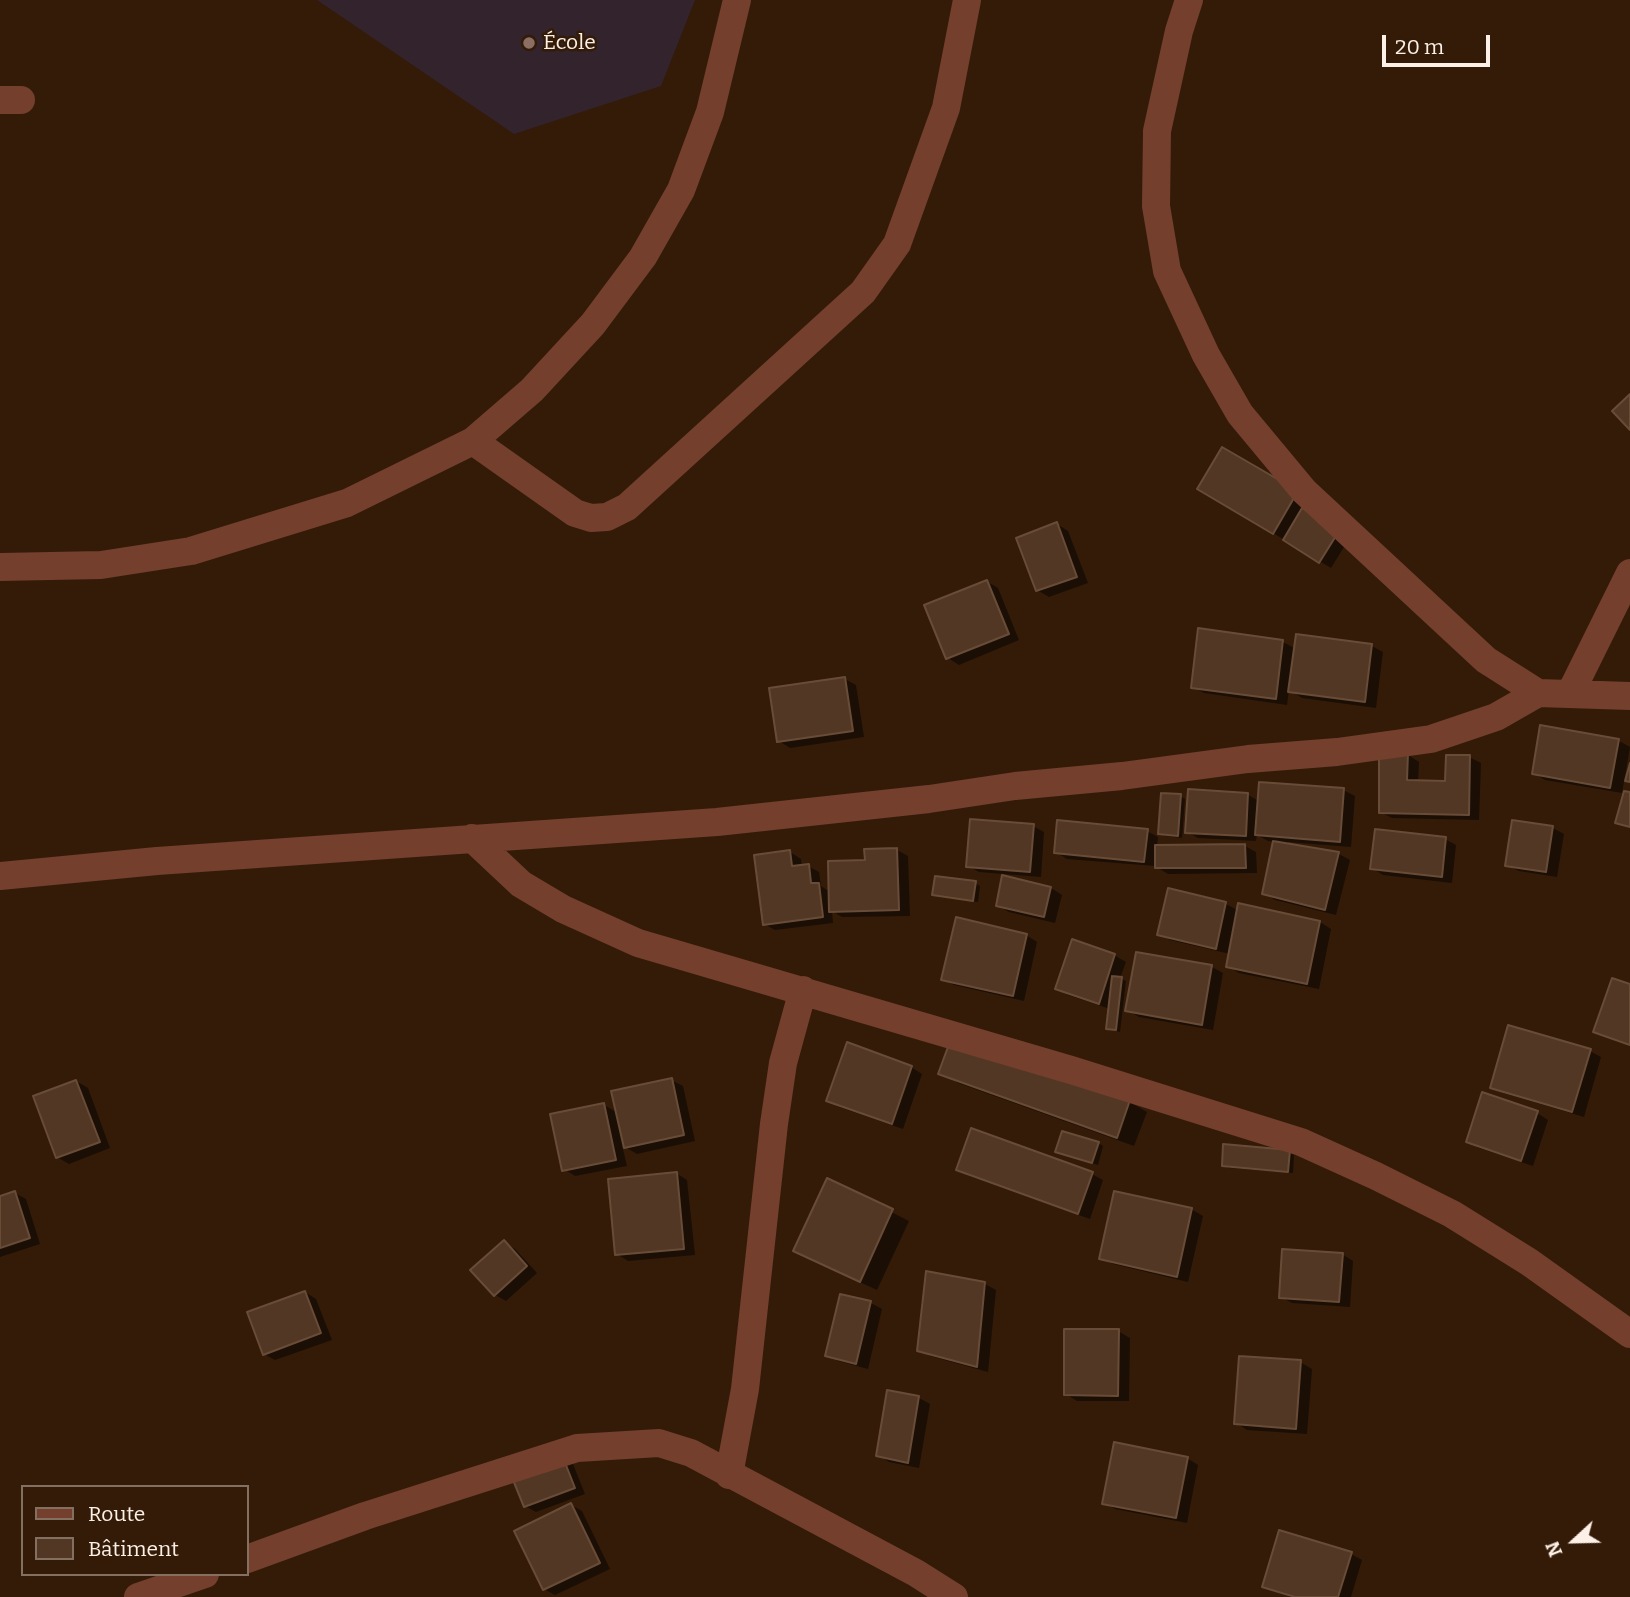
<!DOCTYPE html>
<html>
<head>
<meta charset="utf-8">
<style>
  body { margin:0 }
  #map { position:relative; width:1630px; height:1597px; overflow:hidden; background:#331b08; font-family:Bitter,serif }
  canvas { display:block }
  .legend { position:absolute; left:21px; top:1485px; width:228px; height:91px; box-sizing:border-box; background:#331b08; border:2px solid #847061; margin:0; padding:9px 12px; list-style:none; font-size:21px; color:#fdf0e6 }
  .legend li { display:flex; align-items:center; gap:14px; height:35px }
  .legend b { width:35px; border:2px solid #847061 }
  .north { position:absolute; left:1539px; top:1506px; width:70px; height:70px; -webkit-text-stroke:5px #331b08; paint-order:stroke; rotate:248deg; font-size:19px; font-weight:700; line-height:28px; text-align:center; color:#fdf0e6 }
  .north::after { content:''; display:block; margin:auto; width:24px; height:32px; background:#fdf0e6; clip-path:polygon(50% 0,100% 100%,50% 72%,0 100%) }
  .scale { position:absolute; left:1382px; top:35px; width:108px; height:32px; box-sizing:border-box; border:4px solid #fdf0e6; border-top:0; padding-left:9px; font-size:21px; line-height:24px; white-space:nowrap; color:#fdf0e6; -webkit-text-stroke:5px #331b08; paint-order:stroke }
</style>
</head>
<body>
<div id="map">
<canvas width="1630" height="1597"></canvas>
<ul class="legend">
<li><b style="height:9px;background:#743f2d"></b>Route</li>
<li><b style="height:19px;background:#523724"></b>Bâtiment</li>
</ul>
<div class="north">N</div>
<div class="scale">20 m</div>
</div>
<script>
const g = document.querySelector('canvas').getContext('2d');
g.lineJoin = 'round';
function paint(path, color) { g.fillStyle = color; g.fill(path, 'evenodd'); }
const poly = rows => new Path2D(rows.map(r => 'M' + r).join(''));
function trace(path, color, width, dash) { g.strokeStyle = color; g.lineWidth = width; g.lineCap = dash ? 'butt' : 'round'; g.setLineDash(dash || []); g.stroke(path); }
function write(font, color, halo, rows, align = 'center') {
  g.font = font + ' Bitter,serif'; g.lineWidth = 5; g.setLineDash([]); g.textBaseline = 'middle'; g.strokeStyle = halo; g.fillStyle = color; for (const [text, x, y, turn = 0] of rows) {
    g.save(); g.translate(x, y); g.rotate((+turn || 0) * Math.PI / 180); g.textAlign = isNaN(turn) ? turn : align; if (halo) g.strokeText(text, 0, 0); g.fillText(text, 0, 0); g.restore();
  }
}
const education = poly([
  [317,0,695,0,661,86,514,134]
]);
const shadow = poly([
  [1223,449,1349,539,1331,568,1200,489],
  [1057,524,1068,531,1088,583,1049,597,1037,590],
  [986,581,998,588,1019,640,959,665,948,658],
  [1200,630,1283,642,1296,649,1298,636,1372,646,1383,652,1376,708,1302,698,1289,690,1287,705,1204,693,1193,687],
  [845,679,856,685,864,737,790,748,779,741],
  [1619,741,1630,747,1622,793,1545,780,1534,773],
  [1408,755,1419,762,1418,782,1447,782,1469,757,1481,763,1479,820,1392,818,1380,812],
  [1343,790,1355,796,1351,847,1288,842,1288,845,1339,854,1350,860,1336,915,1275,900,1264,893,1275,842,1268,841,1257,835,1256,841,1198,838,1187,832,1248,795,1259,801],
  [1180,796,1185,799,1182,838,1165,836,1160,833],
  [1033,826,1044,832,1041,877,979,872,968,866],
  [1553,828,1564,834,1557,877,1519,871,1507,865],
  [1147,831,1158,837,1157,847,1245,846,1256,852,1257,873,1168,874,1155,866,1067,859,1056,852],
  [1445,839,1456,845,1452,883,1383,875,1372,868],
  [897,850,908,856,910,916,842,917,832,911,833,923,775,930,764,924,790,852,801,859,802,867,808,866,819,872,821,886,830,892,866,862],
  [975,883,980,886,978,902,939,897,934,894],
  [1051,888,1062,895,1055,923,1009,912,998,906],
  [1169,890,1226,904,1239,911,1240,905,1320,922,1331,929,1319,989,1239,973,1227,966,1230,954,1170,940,1159,934],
  [1026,935,1037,942,1024,1001,954,985,943,979],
  [1114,955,1126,962,1120,978,1126,981,1120,1032,1108,1028,1110,1009,1068,995,1057,989],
  [1212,967,1223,973,1213,1030,1139,1017,1127,1010],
  [1590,1051,1601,1057,1584,1117,1503,1093,1492,1087],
  [911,1067,922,1074,903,1129,839,1107,828,1101],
  [941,1073,1130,1102,1147,1112,1134,1146,958,1083],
  [671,1080,683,1086,695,1141,637,1154,622,1145,627,1166,575,1176,564,1169,604,1105,618,1113],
  [76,1081,88,1088,110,1148,69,1164,57,1157],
  [1537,1113,1548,1120,1533,1166,1479,1148,1468,1141],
  [1098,1143,1103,1146,1098,1165,1062,1154],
  [1289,1152,1294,1155,1293,1173,1229,1168,1223,1165],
  [958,1169,1092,1174,1103,1180,1090,1219,969,1176],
  [676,1173,687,1180,695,1255,628,1261,617,1254],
  [827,1180,909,1221,877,1290,812,1260],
  [15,1193,26,1199,40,1244,0,1257,0,1198],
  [1191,1209,1203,1216,1188,1282,1113,1264,1101,1258],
  [504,1242,515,1249,537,1273,506,1301,495,1295],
  [1342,1254,1353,1261,1350,1307,1292,1303,1281,1297],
  [985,1284,996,1290,988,1372,930,1356,918,1350],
  [305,1292,316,1299,332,1340,275,1360,264,1354],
  [871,1303,882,1309,868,1369,838,1361,827,1355],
  [1118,1331,1130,1338,1129,1401,1077,1401,1066,1394],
  [1300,1362,1312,1369,1307,1434,1247,1430,1236,1423],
  [919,1398,930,1404,919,1468,889,1462,878,1455],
  [562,1457,573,1464,585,1494,536,1512,525,1506],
  [1187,1458,1198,1465,1187,1523,1115,1509,1104,1503],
  [571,1505,582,1511,610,1569,555,1595,544,1589],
  [1351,1554,1362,1560,1351,1597,1291,1597,1264,1586]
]);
const building = poly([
  [1630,394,1630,430,1612,411,1630,394],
  [1222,447,1298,491,1273,534,1197,489,1222,447],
  [1302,508,1339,531,1319,563,1283,540,1302,508],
  [1057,522,1077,577,1036,591,1016,538,1057,522],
  [987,580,1009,634,946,659,924,605,987,580],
  [1198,628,1283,640,1276,699,1191,688,1198,628],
  [1296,634,1372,644,1365,702,1288,692,1296,634],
  [845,677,853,731,777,742,769,688,845,677],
  [1540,725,1619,739,1610,788,1532,774,1540,725],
  [1379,753,1408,753,1407,780,1445,781,1446,755,1470,755,1469,815,1379,813,1379,753],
  [1630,763,1630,782,1625,781,1630,763],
  [1259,782,1344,788,1340,842,1255,835,1259,782],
  [1188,789,1248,793,1246,836,1185,833,1188,789],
  [1624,791,1630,792,1630,827,1615,823,1624,791],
  [1161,793,1181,794,1178,836,1158,834,1161,793],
  [970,819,1034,824,1030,872,966,867,970,819],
  [1057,820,1148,829,1144,862,1054,853,1057,820],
  [1512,820,1553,826,1546,872,1505,866,1512,820],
  [1375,829,1446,837,1442,877,1370,869,1375,829],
  [1273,841,1339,852,1325,910,1262,894,1273,841],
  [1245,844,1246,868,1155,868,1155,845,1245,844],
  [897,848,899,910,829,912,828,861,865,860,864,849,897,848],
  [790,850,792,866,809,864,811,883,819,883,823,917,763,925,754,855,790,850],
  [1002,875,1051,887,1044,917,996,906,1002,875],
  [935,876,976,881,973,901,932,895,935,876],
  [1168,888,1226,902,1216,949,1157,935,1168,888],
  [1238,903,1320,921,1307,984,1226,967,1238,903],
  [956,917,1027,934,1013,996,941,980,956,917],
  [1072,939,1115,954,1099,1004,1055,989,1072,939],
  [1136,952,1212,965,1202,1025,1125,1011,1136,952],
  [1112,976,1122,977,1116,1030,1106,1029,1112,976],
  [1612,978,1630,984,1630,1045,1593,1032,1612,978],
  [1508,1025,1591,1049,1572,1112,1490,1088,1508,1025],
  [952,1036,1130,1100,1117,1138,938,1074,952,1036],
  [847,1042,912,1066,892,1124,826,1101,847,1042],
  [672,1078,684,1135,624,1148,611,1091,672,1078],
  [76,1080,100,1142,56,1158,33,1096,76,1080],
  [1482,1092,1538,1111,1521,1161,1466,1142,1482,1092],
  [604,1103,616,1160,562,1171,550,1114,604,1103],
  [971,1128,1093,1172,1078,1214,956,1170,971,1128],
  [1062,1131,1099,1142,1092,1163,1055,1152,1062,1131],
  [1223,1144,1290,1150,1288,1172,1222,1166,1223,1144],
  [677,1172,684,1249,615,1255,608,1179,677,1172],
  [827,1178,893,1209,860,1282,793,1251,827,1178],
  [15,1191,30,1238,0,1248,0,1196,15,1191],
  [1114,1191,1192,1208,1177,1277,1099,1259,1114,1191],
  [504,1240,527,1266,494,1296,470,1270,504,1240],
  [1282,1249,1343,1253,1339,1302,1279,1298,1282,1249],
  [926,1271,985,1282,977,1367,917,1351,926,1271],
  [305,1291,321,1333,263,1355,247,1312,305,1291],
  [840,1294,871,1301,856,1364,825,1356,840,1294],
  [1064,1329,1119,1329,1118,1396,1064,1395,1064,1329],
  [1239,1356,1301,1360,1296,1429,1234,1424,1239,1356],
  [887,1390,919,1396,908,1463,876,1456,887,1390],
  [1114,1442,1188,1457,1176,1518,1102,1504,1114,1442],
  [562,1455,575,1488,524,1507,511,1475,562,1455],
  [571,1503,600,1563,543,1590,514,1531,571,1503],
  [1279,1530,1352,1552,1338,1597,1295,1597,1262,1587,1279,1530]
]);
const street = poly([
  [1189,0,1179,31,1157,131,1156,206,1167,271,1206,355,1240,414,1304,491,1486,660,1538,693],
  [0,100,21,100],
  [473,441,575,513,591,518,607,517,627,507,863,292,897,244,946,108,967,0],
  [0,567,101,565,191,551,347,503,473,441,532,390,593,324,643,257,681,190,710,112,737,0],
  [1570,694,1630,573],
  [472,838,521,884,563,909,638,943,1071,1070,1301,1142,1376,1176,1452,1214,1529,1262,1630,1334],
  [0,876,157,861,717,822,929,799,1015,786,1122,776,1248,759,1337,752,1431,739,1496,717,1538,693,1630,696],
  [729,1475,745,1389,774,1124,783,1063,803,990],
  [247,1559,365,1516,577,1448,659,1443,691,1453,916,1573,954,1597],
  [138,1597,205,1574]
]);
const markers = [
  [529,43,7,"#8d6e63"]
];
const poiNames = [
  ["École",543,43]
];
paint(education, '#33232c');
paint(shadow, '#0007');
paint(building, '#523724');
trace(building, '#684c38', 2);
trace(street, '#743f2d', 28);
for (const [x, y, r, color] of markers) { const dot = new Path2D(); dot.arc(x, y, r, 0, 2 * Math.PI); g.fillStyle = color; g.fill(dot); trace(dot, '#331b08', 2.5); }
write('21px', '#fdf0e6', '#331b08', poiNames, 'left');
</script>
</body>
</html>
